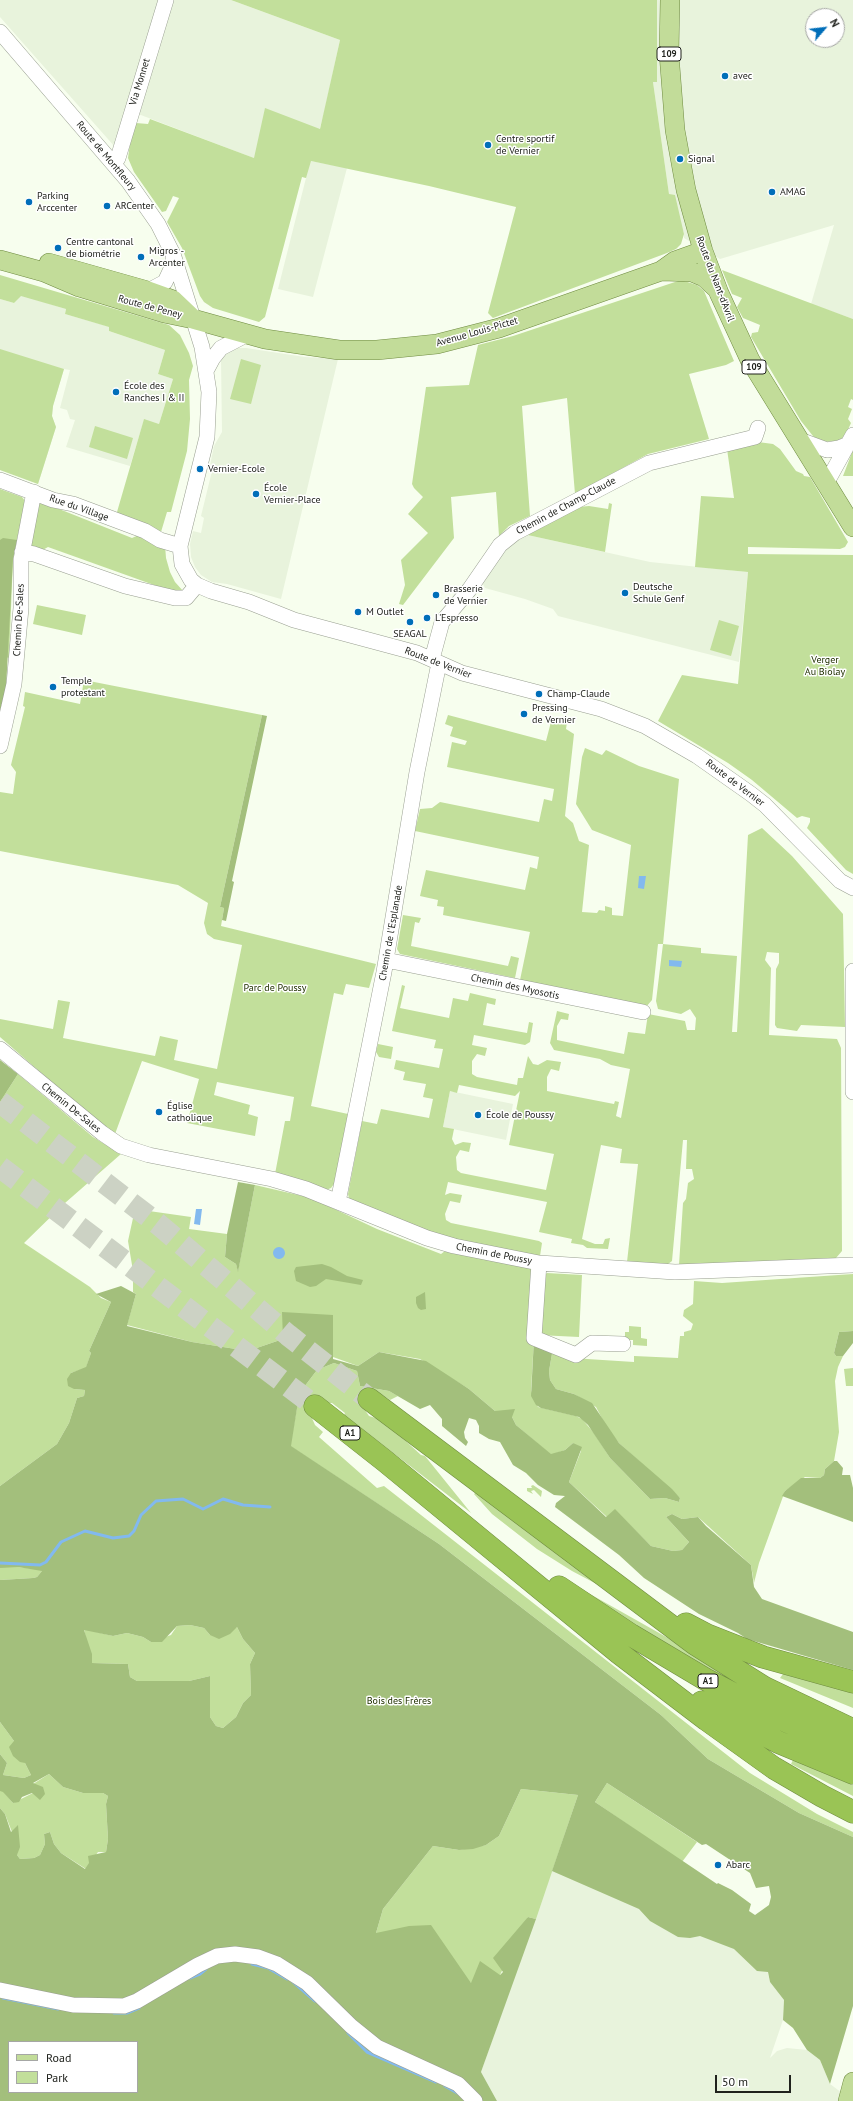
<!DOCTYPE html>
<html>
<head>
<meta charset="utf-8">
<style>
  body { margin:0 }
  #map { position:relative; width:853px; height:2101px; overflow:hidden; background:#f7feee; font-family:"PT Sans",sans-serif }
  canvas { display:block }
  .legend { position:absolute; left:8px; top:2041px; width:130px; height:52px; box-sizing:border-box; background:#fff; border:1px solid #a6a7a5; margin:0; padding:5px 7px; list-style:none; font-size:12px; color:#20221d }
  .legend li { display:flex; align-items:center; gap:8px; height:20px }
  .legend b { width:20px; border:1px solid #a6a7a5 }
  .north { position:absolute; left:805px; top:8px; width:40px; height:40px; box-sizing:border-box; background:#fff; border:1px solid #a6a7a5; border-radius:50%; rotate:62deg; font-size:11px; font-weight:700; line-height:16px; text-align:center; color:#20221d }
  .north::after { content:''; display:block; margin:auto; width:14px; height:18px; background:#006eb9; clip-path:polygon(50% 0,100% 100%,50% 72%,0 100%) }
  .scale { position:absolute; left:715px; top:2075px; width:76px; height:18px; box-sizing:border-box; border:2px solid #20221d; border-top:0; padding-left:5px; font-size:12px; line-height:14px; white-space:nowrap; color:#20221d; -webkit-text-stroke:3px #fff; paint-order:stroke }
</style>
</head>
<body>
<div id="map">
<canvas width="853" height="2101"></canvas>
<ul class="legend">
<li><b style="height:5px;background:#c2dc99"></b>Road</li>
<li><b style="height:11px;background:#c2df9b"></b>Park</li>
</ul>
<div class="north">N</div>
<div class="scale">50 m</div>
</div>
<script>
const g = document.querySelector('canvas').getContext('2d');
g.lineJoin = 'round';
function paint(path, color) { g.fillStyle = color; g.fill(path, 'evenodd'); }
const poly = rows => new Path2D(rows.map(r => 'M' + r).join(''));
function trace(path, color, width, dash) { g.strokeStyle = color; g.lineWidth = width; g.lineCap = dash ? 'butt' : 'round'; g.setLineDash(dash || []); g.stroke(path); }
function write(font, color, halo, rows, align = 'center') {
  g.font = font + ' "PT Sans",sans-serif'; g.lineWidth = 3; g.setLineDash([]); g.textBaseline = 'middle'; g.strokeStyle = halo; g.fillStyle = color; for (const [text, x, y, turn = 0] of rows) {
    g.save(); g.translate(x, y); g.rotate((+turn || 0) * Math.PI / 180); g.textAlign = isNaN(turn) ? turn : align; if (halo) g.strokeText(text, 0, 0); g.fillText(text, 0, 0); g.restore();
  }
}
const built = poly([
  [0,0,231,0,340,40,324,113,311,161,347,168,313,297,278,289,306,178,133,112,115,147,0,17],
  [657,0,853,0,853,319,811,304,834,225,720,259,684,238,684,233,669,194,653,82,656,82],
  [813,16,837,16,837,40,813,40],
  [21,295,66,309,65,314,110,327,109,331,165,350,158,374,173,379,159,424,144,420,130,466,66,447,75,420,70,419,67,410,60,408,70,370,64,369,53,406,52,416,56,427,38,484,0,470,0,299,14,303],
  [237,348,246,348,305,357,338,359,281,599,227,584,212,582,201,575,195,567,191,557,190,544,193,531,201,533,204,518,201,516,212,471,209,470,214,446,222,432,221,359,226,354],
  [523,534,650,562,748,572,739,662,558,616,553,609,525,599,485,588,481,580,509,542],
  [450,1091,513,1104,506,1140,443,1127],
  [578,1795,755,1916,770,1982,784,2000,783,2020,770,2058,777,2051,787,2048,807,2050,820,2060,830,2084,853,2101,497,2101,481,2072]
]);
const green = poly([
  [231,0,657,0,657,82,653,82,669,194,675,195,684,234,681,244,676,249,667,253,493,318,488,313,516,207,429,186,311,161,306,178,302,177,265,317,259,322,213,308,204,302,200,296,182,248,167,222,179,198,173,196,166,211,162,212,134,172,128,158,130,143,136,123,148,124,150,119,254,158,265,108,320,129,340,40],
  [722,270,853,319,853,400,851,399,848,407,852,409,848,419,851,423,845,436,838,441,820,442,813,436,801,421,751,337,752,333,758,332,760,325,743,318,737,307,742,298,732,294],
  [0,275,169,325,180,335,189,353,193,366,189,380,190,419,187,451,171,512,167,512,161,532,120,515,117,512,144,419,159,424,173,379,158,374,165,350,109,331,109,327,65,314,66,309,21,296,14,303,0,299],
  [681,280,697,285,704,291,734,361,726,365,689,374,709,439,648,454,575,494,567,398,522,406,530,516,509,526,499,536,496,492,451,497,454,538,403,605,399,604,405,585,401,560,428,533,408,514,423,497,414,488,412,484,426,387,469,385,478,345,513,336],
  [0,349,64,369,53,406,52,416,56,427,38,484,0,470],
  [241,359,261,365,251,404,230,399],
  [95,426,133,438,127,459,89,447],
  [758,442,773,444,780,449,796,471,803,474,804,476,810,477,848,542,845,547,840,549,748,547,748,554,853,555,853,874,846,870,807,828,810,822,810,818,802,816,797,818,752,780,728,763,658,721,682,675,738,684,748,572,695,567,701,496,734,498,727,449],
  [853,450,853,476,843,476],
  [0,489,22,497,25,501,13,559,9,658,0,655],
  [39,501,132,538,141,534,165,545,166,558,170,572,175,582,184,592,168,590,48,547,39,552,31,549,27,541],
  [609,503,612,504,605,552,523,534,578,507,589,506,608,509],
  [37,605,86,615,82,635,33,624],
  [719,620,739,626,731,656,710,650],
  [84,680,262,715,220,907,224,908,221,926,376,964,369,988,346,984,343,995,334,993,311,1106,348,1114,334,1184,331,1188,326,1190,275,1174,285,1121,290,1121,294,1097,217,1082,214,1095,250,1105,248,1114,258,1117,255,1136,187,1123,199,1079,142,1061,115,1134,93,1118,0,1037,0,1019,53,1029,58,1000,70,1002,63,1038,155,1056,160,1036,178,1040,174,1060,217,1069,242,945,214,939,207,934,204,923,208,903,178,885,0,851,0,792,13,794,16,772,11,765,25,707,23,706,25,692,80,704],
  [448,715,546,741,552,718,567,722,566,729,574,734,565,816,573,823,579,841,589,845,582,912,597,913,599,910,605,911,605,906,612,908,612,915,623,916,631,845,592,830,576,804,582,757,585,748,602,755,606,750,639,766,679,779,663,944,701,948,701,953,737,956,732,1032,737,1032,748,835,762,828,792,856,843,914,845,1027,801,1025,797,1031,777,1028,775,1025,776,969,779,963,779,953,767,952,765,960,771,968,769,1035,837,1039,841,1048,842,1251,836,1258,679,1265,683,1203,686,1199,688,1183,694,1179,692,1169,686,1169,687,1140,683,1140,672,1261,668,1264,627,1262,638,1164,620,1163,622,1149,601,1145,582,1239,595,1244,603,1244,605,1239,610,1238,608,1249,587,1248,583,1245,571,1243,572,1239,539,1232,547,1202,448,1182,445,1195,450,1193,462,1195,460,1203,450,1201,445,1214,446,1220,451,1223,539,1241,542,1243,540,1256,469,1244,433,1233,352,1201,349,1198,348,1194,362,1121,377,1124,381,1109,429,1118,433,1099,423,1097,426,1084,403,1080,405,1072,394,1069,396,1060,439,1068,443,1049,434,1048,436,1040,392,1031,402,985,405,986,400,1008,449,1018,453,998,468,1001,470,993,496,999,495,1005,487,1003,483,1025,527,1033,529,1022,533,1023,530,1042,525,1045,474,1035,472,1045,487,1048,485,1056,477,1054,472,1061,472,1074,477,1077,517,1085,518,1078,523,1078,528,1056,533,1064,538,1065,547,1060,561,1062,559,1071,551,1069,547,1077,547,1091,614,1104,615,1101,619,1102,616,1116,621,1118,630,1069,611,1065,600,1059,554,1050,550,1043,557,1011,569,1014,568,1020,561,1019,557,1026,557,1040,624,1054,628,1032,645,1034,648,1014,685,1021,687,1030,695,1030,696,1018,690,1009,681,1014,658,1009,656,1001,663,944,658,944,652,1000,646,1007,520,980,530,932,443,915,444,907,437,906,438,900,420,896,426,870,525,890,530,867,537,869,539,857,415,831,420,809,432,808,440,802,539,822,544,799,552,801,554,789,447,767,452,742,465,745,467,741,450,736,453,727,445,724],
  [459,1085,515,1096,520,1091,509,1145,554,1154,546,1190,461,1173,457,1170,456,1157,460,1150,469,1152,471,1143,463,1142,455,1145,452,1139,454,1129,443,1127,450,1091,457,1093],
  [403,915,421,918,419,923,415,922,411,946,508,966,511,956,519,958,515,978,400,954,397,949],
  [378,1044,393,1047,391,1059,379,1057,376,1052],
  [18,1074,93,1137,121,1154,65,1203,24,1243,90,1287,101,1298,111,1302,89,1351,91,1353,86,1368,71,1373,74,1389,85,1390,84,1396,77,1398,69,1423,57,1444,0,1486,0,1102],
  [255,1185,311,1198,377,1229,441,1254,445,1251,532,1267,534,1338,531,1391,538,1407,576,1416,582,1419,594,1433,610,1458,650,1499,665,1498,679,1502,680,1498,619,1443,607,1428,596,1407,574,1394,556,1389,550,1380,549,1371,553,1348,577,1358,587,1359,634,1362,634,1356,678,1358,680,1336,684,1336,684,1332,691,1330,693,1324,683,1316,684,1310,693,1304,694,1281,722,1283,853,1274,853,1331,839,1332,834,1353,836,1356,843,1356,838,1367,835,1381,839,1432,834,1461,825,1469,824,1475,820,1478,805,1477,785,1491,759,1563,754,1583,751,1565,698,1517,682,1519,672,1514,666,1517,689,1542,682,1550,673,1551,651,1546,615,1510,607,1517,569,1482,581,1451,573,1443,565,1450,551,1455,516,1425,512,1417,495,1411,469,1389,420,1359,379,1352,358,1366,283,1339,248,1351,192,1342,127,1325,136,1294,133,1292,133,1271,128,1241,135,1209,191,1217,189,1229,227,1234,225,1257,236,1264,238,1271],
  [547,1273,582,1275,579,1337,538,1335,541,1278],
  [629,1326,641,1327,641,1338,647,1339,647,1346,633,1345,633,1340,625,1340,625,1332,629,1332],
  [334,1363,357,1371,360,1386,389,1391,398,1396,390,1400,381,1394,375,1393,363,1401,365,1410,369,1416,383,1420,421,1455,425,1456,471,1513,344,1415,345,1413,332,1403,322,1403,311,1416,315,1425,323,1432,319,1437,377,1488,384,1486,750,1773,817,1814,853,1832,853,1837,799,1813,708,1759,661,1715,439,1544,290,1446,298,1402,295,1399,317,1370],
  [853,1368,853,1386,846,1386,844,1369],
  [533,1485,542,1491,541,1497,534,1490,531,1491,533,1494,527,1491,527,1488,532,1488,531,1486],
  [476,1492,606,1589,572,1571,537,1549,492,1514,474,1494],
  [2,1567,18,1567,43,1570,37,1577,33,1578,0,1580,0,1568],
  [574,1585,668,1638,767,1699,675,1653],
  [190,1625,204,1628,210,1635,237,1627,243,1639,255,1653,250,1664,251,1695,243,1703,236,1717,223,1728,216,1726,210,1717,210,1676,189,1681,137,1681,130,1677,128,1664,91,1663,84,1629,113,1636,127,1633,143,1637,151,1642,171,1635,177,1626],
  [786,1670,853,1688,853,1708,780,1678],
  [0,1722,14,1741,31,1775,24,1778,3,1775,7,1763,0,1754],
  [793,1760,853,1785,853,1796,791,1764],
  [49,1774,63,1787,83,1793,103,1793,108,1796,106,1804,108,1839,106,1852,98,1852,86,1869,61,1853,54,1844,50,1832,44,1834,45,1844,40,1855,34,1858,20,1859,17,1855,18,1826,12,1832,5,1814,0,1808,0,1791,3,1791,13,1803,33,1793,40,1799,33,1784],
  [607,1783,697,1842,682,1862,595,1802],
  [521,1789,578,1795,536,1919,528,1917,500,1975,471,1983,376,1933,383,1909,433,1846,459,1850,486,1845,499,1836]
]);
const forest = poly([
  [3,538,17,540,13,559,6,688,0,711,0,540],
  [262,715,267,716,232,881,234,882,226,921,222,920,224,908,220,907],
  [0,1060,18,1074,0,1102],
  [238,1182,255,1185,238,1272,236,1264,225,1257,227,1234],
  [322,1264,331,1267,347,1276,363,1280,361,1285,326,1279,316,1286,310,1287,296,1281,294,1271,296,1267],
  [121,1286,136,1294,127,1326,192,1342,248,1351,283,1339,282,1312,333,1315,333,1359,358,1366,379,1352,426,1361,469,1389,495,1411,515,1409,512,1417,516,1425,551,1454,565,1450,573,1443,582,1447,569,1482,606,1517,615,1509,651,1546,673,1551,682,1550,689,1542,666,1517,672,1514,682,1519,698,1517,706,1526,751,1565,754,1587,762,1599,853,1632,853,1670,747,1639,738,1633,699,1614,644,1578,619,1555,555,1507,556,1503,565,1496,554,1495,538,1485,526,1473,513,1465,500,1442,489,1439,479,1433,479,1426,476,1420,469,1418,464,1432,465,1438,468,1442,466,1446,442,1426,442,1419,430,1405,420,1409,389,1391,360,1386,357,1371,334,1363,317,1370,295,1399,298,1402,291,1446,439,1544,661,1715,708,1759,799,1813,853,1837,853,2006,830,2084,820,2060,807,2050,793,2028,783,2020,784,2000,770,1982,768,1972,757,1971,734,1949,700,1936,690,1938,678,1937,650,1921,639,1909,552,1871,578,1795,521,1789,499,1836,486,1845,473,1849,459,1850,433,1846,383,1909,376,1933,409,1926,431,1925,471,1983,480,1961,500,1975,503,1972,493,1958,528,1917,536,1919,481,2072,497,2101,0,2101,0,1808,5,1814,11,1832,18,1825,20,1847,17,1855,20,1859,34,1858,40,1855,45,1844,44,1834,50,1832,54,1844,61,1853,85,1869,89,1863,88,1856,106,1852,108,1839,106,1804,108,1796,103,1793,83,1793,63,1787,49,1774,33,1783,43,1787,45,1794,40,1800,32,1793,22,1797,19,1802,13,1803,3,1792,0,1791,0,1754,7,1763,3,1775,24,1778,31,1775,25,1763,20,1762,13,1756,9,1747,14,1741,0,1722,0,1580,33,1578,37,1577,42,1571,18,1567,0,1568,0,1486,57,1444,69,1423,77,1398,84,1396,85,1390,74,1389,68,1386,67,1379,71,1373,86,1367,91,1353,89,1351,111,1302,96,1294],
  [190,1625,204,1628,210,1635,219,1639,230,1634,237,1627,243,1639,255,1653,250,1664,251,1695,243,1703,236,1717,223,1728,216,1726,210,1717,210,1676,189,1681,137,1681,130,1677,128,1664,92,1663,92,1654,84,1630,113,1636,127,1633,143,1637,151,1642,162,1642,177,1626],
  [607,1783,702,1845,706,1844,750,1873,756,1888,769,1886,771,1897,769,1905,755,1915,749,1911,751,1904,732,1890,718,1883,717,1884,595,1802],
  [9,2042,137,2042,137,2092,9,2092],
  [425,1292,426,1309,421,1310,418,1308,416,1303,416,1297],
  [853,1331,853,1343,843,1356,836,1356,834,1353,839,1332],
  [534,1338,553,1348,549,1371,550,1380,556,1389,574,1394,592,1403,619,1443,672,1489,680,1498,679,1502,665,1498,650,1499,610,1458,588,1425,579,1417,541,1408,536,1405,531,1396],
  [834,1461,837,1461,843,1468,842,1475,850,1475,853,1488,853,1522,782,1496,785,1491,801,1478,820,1478,824,1475,825,1469]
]);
const water = poly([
  [639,876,646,876,644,889,638,888],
  [669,960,682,961,681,967,669,966],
  [196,1209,202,1209,200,1225,194,1224],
  '273 1253a6 6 0 1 1 12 0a6 6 0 1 1-12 0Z'
]);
const stream = poly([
  [0,1563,40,1565,46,1562,61,1542,85,1531,113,1538,129,1536,134,1531,141,1515,156,1501,183,1499,203,1509,223,1499,243,1505,270,1507],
  [252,1964,268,1968,287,1979],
  [190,1978,200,1974,206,1969],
  [292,1981,315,2001],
  [3,1998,58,2009],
  [114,2013,127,2013,139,2008],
  [348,2033,367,2052,436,2082],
  [445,2086,459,2094]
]);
const highwayTunnel = poly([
  [0,1102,158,1224,288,1335,369,1399],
  [0,1167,315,1406]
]);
const minor = poly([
  [0,32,128,181,158,224,173,254,202,347,209,392,207,437,180,546,182,564,191,580,197,585,211,591,249,602,294,620,417,653,462,673,601,709,645,726,697,756,751,794,765,805,840,881,853,888],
  [114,164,118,158,166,0],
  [148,291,165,282,173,265,173,257],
  [206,371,213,358,221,348,248,334],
  [800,440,827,450,839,448,849,444],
  [0,480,53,500,73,504,145,531,160,540,180,546],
  [827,482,853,435],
  [22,552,34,554,125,586,175,598,186,598,197,585],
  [432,659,442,622,469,590,500,545,515,533,649,463,755,437,758,428],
  [0,746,14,684,21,608,21,560,34,492],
  [386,960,643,1012],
  [853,971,853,1092],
  [0,1049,102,1133,121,1146,149,1155,272,1179,306,1189,427,1238,454,1246,539,1263,675,1272,853,1265],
  [338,1202,384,972,417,772,439,663],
  [539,1263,534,1338,576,1355,592,1343,623,1344],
  [0,1990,73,2005,124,2006,137,2001,198,1965,217,1956,235,1954,258,1957,277,1964,307,1983,351,2026,377,2047,458,2084,475,2101]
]);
const major = poly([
  [670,0,669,54,675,130,686,190,703,251,719,293,750,360,853,527],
  [0,260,44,272,79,287,164,313,193,319,265,339,339,350,377,350,437,344,499,328,661,271,675,261,703,251],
  [49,263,148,291,173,300,193,319],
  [662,271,692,272,704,277,717,289],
  [848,2101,853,2082]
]);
const highway = poly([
  [369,1399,695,1644,765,1688,853,1730],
  [315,1406,385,1461,619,1653,707,1720,774,1768,822,1796,853,1812],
  [559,1587,631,1635,705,1679,781,1719,853,1751],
  [686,1624,707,1635,763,1657,853,1682],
  [702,1702,778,1742,853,1773]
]);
const markers = [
  [725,76,4,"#006eb9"],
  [488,145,4,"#006eb9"],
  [680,159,4,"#006eb9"],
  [772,192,4,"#006eb9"],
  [29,202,4,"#006eb9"],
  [107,206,4,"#006eb9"],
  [58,248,4,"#006eb9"],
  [141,257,4,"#006eb9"],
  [116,392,4,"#006eb9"],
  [200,469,4,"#006eb9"],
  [256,494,4,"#006eb9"],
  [625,593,4,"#006eb9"],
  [436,595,4,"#006eb9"],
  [358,612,4,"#006eb9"],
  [427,618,4,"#006eb9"],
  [410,622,4,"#006eb9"],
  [53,687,4,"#006eb9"],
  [539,694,4,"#006eb9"],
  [524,714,4,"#006eb9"],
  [159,1112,4,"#006eb9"],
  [478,1115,4,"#006eb9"],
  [718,1865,4,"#006eb9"]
];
const shields = [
  [669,54,24],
  [754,367,24],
  [350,1433,20],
  [708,1681,20]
];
const shieldNames = [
  ["109",669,54],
  ["109",754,367],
  ["A1",350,1433],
  ["A1",708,1681]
];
const poiNames = [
  ["avec",733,76],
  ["Centre sportif",496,139],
  ["de Vernier",496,151],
  ["Signal",688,159],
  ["AMAG",780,192],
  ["Parking",37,196],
  ["Arccenter",37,208],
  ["ARCenter",115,206],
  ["Centre cantonal",66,242],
  ["de biométrie",66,254],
  ["Migros -",149,251],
  ["Arcenter",149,263],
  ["École des",124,386],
  ["Ranches I & II",124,398],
  ["Vernier-Ecole",208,469],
  ["École",264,488],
  ["Vernier-Place",264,500],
  ["Deutsche",633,587],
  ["Schule Genf",633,599],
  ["Brasserie",444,589],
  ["de Vernier",444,601],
  ["M Outlet",366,612],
  ["L'Espresso",435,618],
  ["SEAGAL",410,634,"center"],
  ["Temple",61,681],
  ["protestant",61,693],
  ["Champ-Claude",547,694],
  ["Pressing",532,708],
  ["de Vernier",532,720],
  ["Église",167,1106],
  ["catholique",167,1118],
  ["École de Poussy",486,1115],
  ["Abarc",726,1865]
];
const streetNames = [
  ["Via Monnet",140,82,-73],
  ["Route de Montfleury",106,156,50],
  ["Route du Nant-d'Avril",715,279,69],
  ["Route de Peney",150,307,15],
  ["Avenue Louis-Pictet",477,332,-16],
  ["Chemin de Champ-Claude",566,506,-28],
  ["Rue du Village",79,508,19],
  ["Chemin De-Sales",19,620,-87],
  ["Route de Vernier",438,663,21],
  ["Route de Vernier",735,783,37],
  ["Chemin de l'Esplanade",391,933,-80],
  ["Chemin des Myosotis",515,987,12],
  ["Chemin De-Sales",71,1108,39],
  ["Chemin de Poussy",494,1254,11]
];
const parkNames = [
  ["Verger",825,660],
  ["Au Biolay",825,672],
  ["Parc de Poussy",275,988],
  ["Bois des Frères",399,1701]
];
paint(built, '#e8f3dc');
paint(green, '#c2df9b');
paint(forest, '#a3bf7c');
paint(water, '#82b9ef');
trace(stream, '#82b9ef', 3);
trace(highwayTunnel, '#ccd2c4', 22, [22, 11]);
trace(minor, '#999f91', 16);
trace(major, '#6f8b41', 20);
trace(highway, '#6f8b41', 23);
trace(minor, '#fff', 15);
trace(major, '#c2dc99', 19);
trace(highway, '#9ac455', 22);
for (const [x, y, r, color] of markers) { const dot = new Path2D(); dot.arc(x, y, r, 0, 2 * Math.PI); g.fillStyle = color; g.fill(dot); trace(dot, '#fff', 1.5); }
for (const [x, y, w] of shields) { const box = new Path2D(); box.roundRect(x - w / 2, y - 7, w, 14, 3); g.fillStyle = '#fff'; g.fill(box); trace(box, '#20221d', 1); }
write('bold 9px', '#20221d', null, shieldNames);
write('10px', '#20221d', '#fff', poiNames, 'left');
write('10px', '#20221d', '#fff', streetNames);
write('10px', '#203000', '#fff', parkNames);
</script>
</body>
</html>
